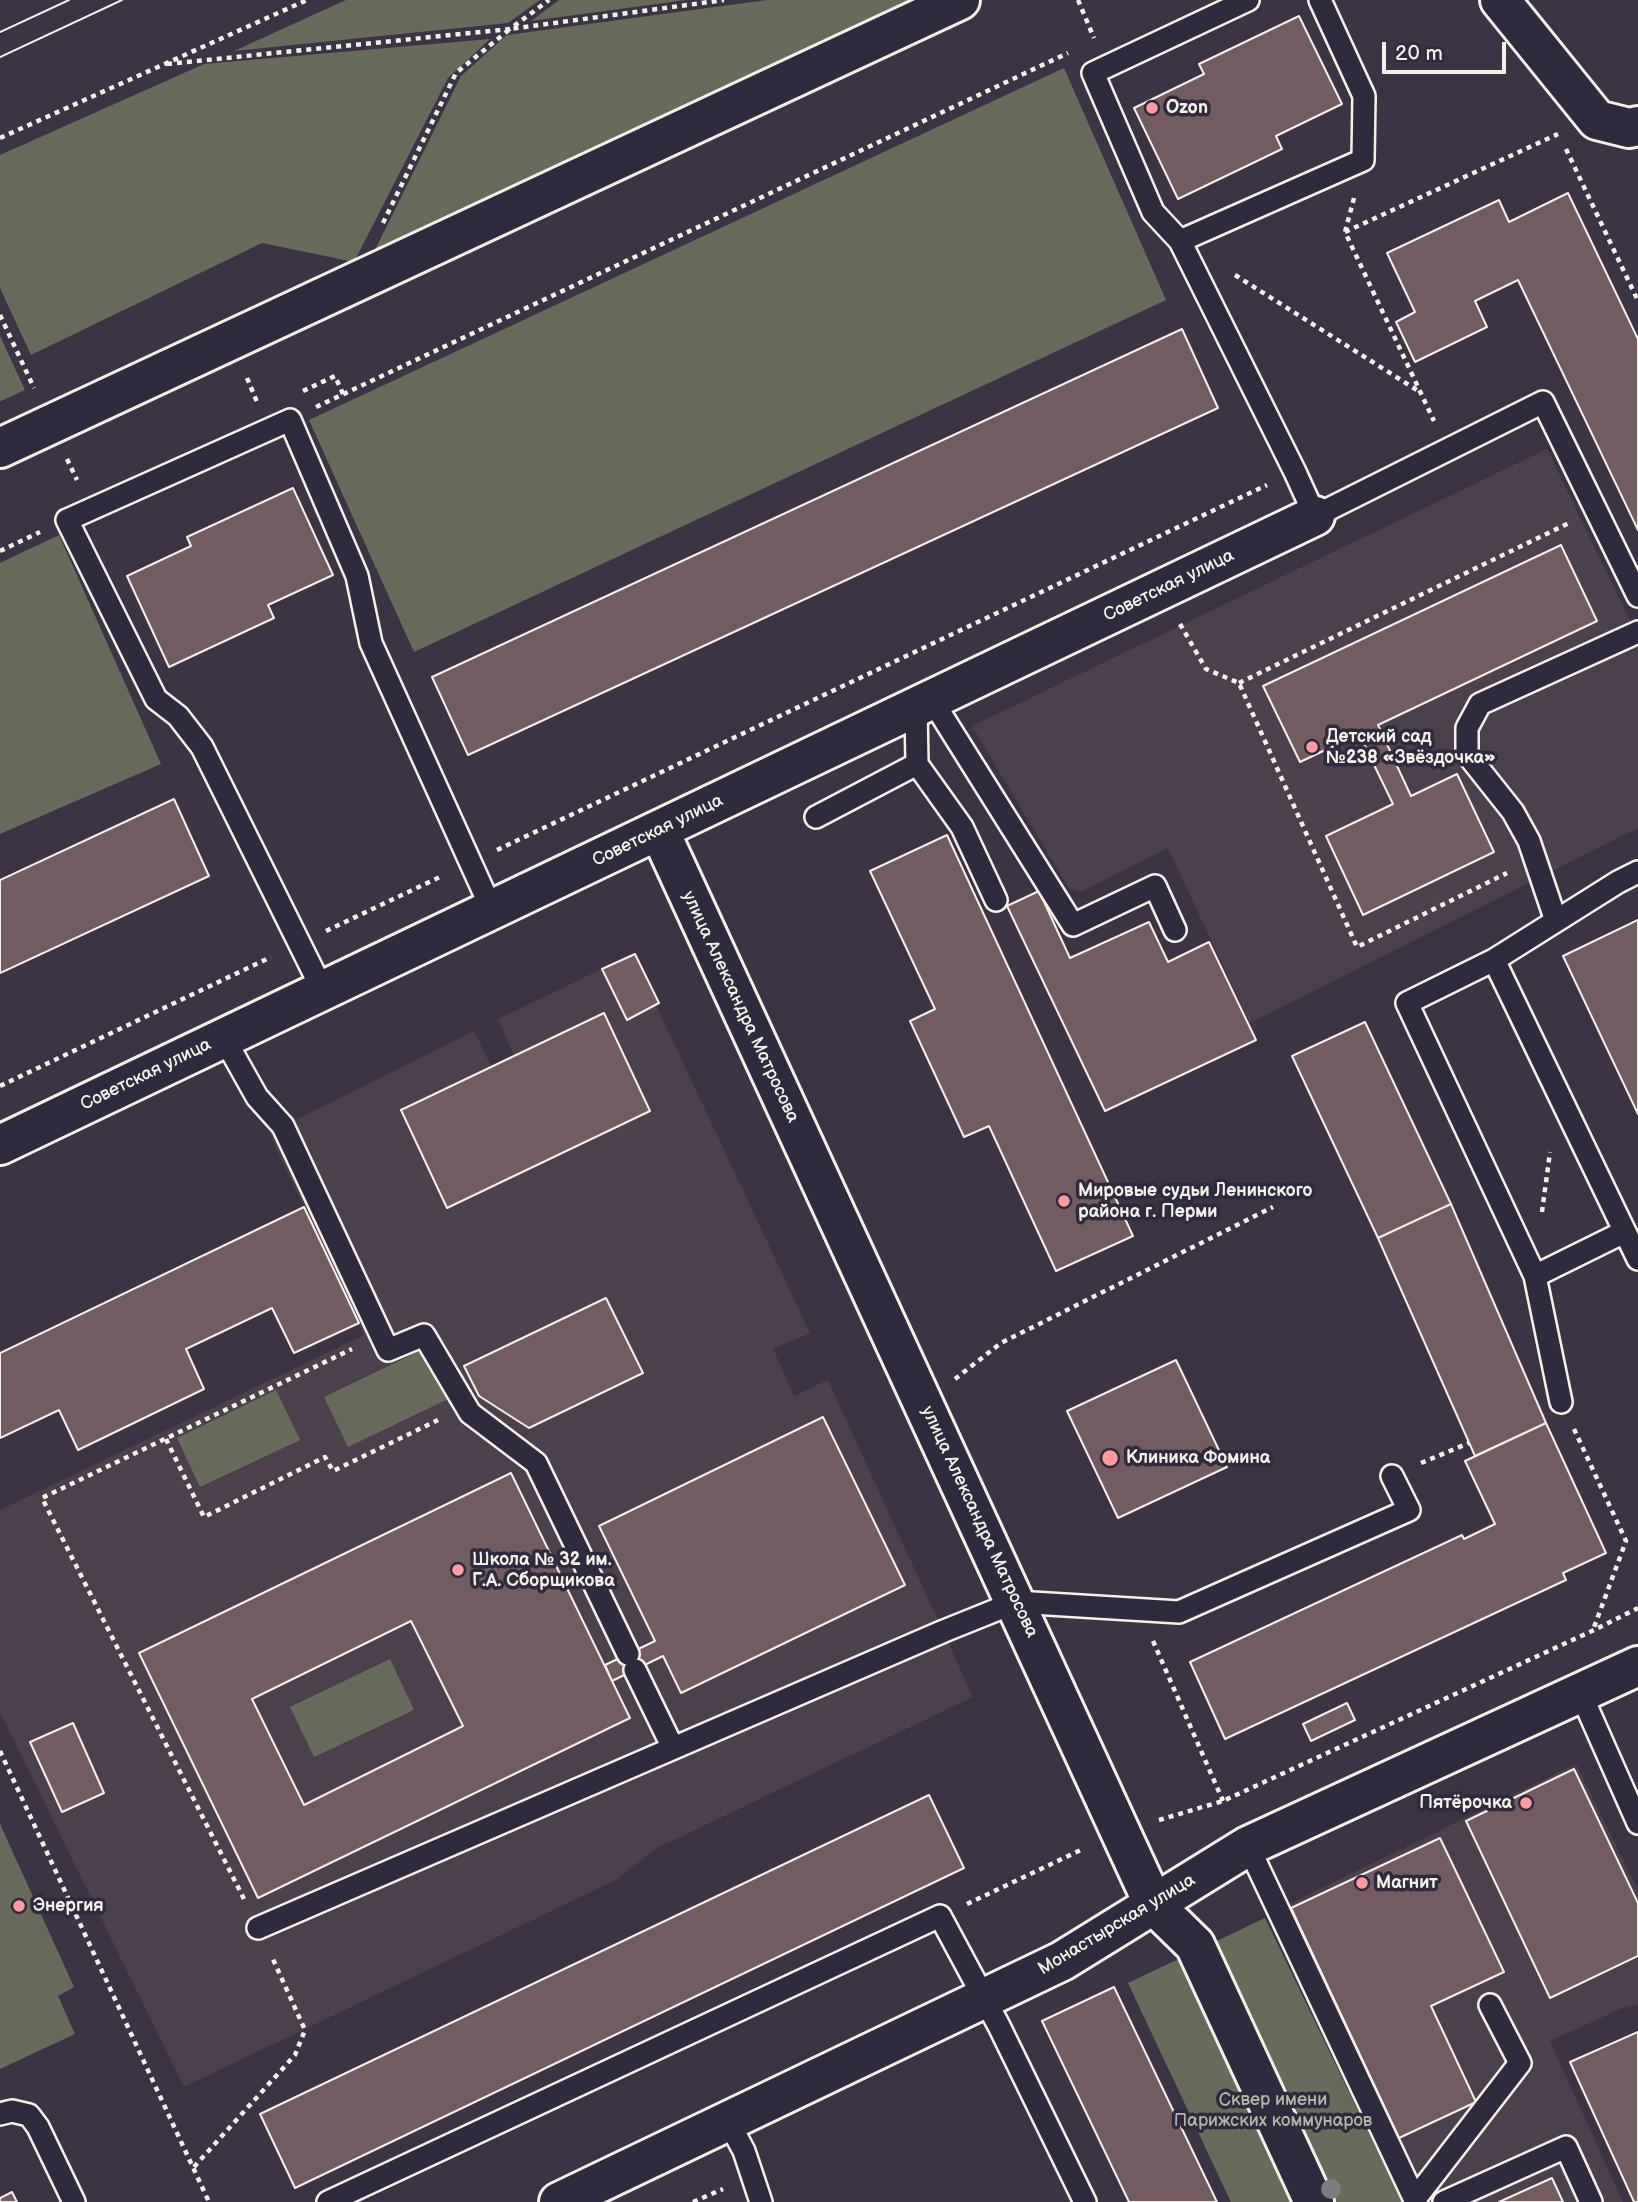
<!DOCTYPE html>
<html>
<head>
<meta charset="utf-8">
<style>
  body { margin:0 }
  #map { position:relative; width:1638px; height:2202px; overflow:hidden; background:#3c3444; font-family:"Balsamiq Sans",sans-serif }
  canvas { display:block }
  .scale { position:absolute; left:1382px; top:42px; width:124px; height:32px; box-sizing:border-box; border:4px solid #f4f1e8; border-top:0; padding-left:9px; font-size:21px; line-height:24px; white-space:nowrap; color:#f4f1e8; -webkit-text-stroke:5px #2f2a3d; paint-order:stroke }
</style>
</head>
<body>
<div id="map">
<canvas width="1638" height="2202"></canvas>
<div class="scale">20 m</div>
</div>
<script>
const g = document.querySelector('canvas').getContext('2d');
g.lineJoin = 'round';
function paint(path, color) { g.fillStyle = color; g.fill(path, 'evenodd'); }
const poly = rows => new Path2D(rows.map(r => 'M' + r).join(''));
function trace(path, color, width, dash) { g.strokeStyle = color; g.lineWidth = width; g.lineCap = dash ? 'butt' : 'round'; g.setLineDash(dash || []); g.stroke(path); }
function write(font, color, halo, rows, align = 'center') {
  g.font = font + ' "Balsamiq Sans",sans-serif'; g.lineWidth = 7; g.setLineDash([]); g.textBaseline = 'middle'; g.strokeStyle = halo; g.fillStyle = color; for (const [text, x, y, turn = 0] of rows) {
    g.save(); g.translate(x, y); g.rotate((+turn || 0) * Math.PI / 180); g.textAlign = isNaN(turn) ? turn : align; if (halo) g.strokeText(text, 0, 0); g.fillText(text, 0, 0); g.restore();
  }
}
const built = poly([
  [1547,449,1638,637,1638,828,1250,1023,1168,848,1081,892,1069,888,972,726],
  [602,969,627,1019,656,1005,810,1333,773,1349,794,1396,828,1380,973,1697,655,1849,618,1879,184,2087,0,1712,0,1510,364,1335,269,1133,474,1031,491,1066,514,1056,498,1019],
  [1576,1764,1638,1890,1638,2005,1627,2006,1550,2041,1623,2202,1426,2202,1285,1906]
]);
const green = poly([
  [346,0,540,0,508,23,234,51],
  [559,0,686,0,531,21],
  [767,0,924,0,371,258,461,76,507,35],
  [490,39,448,78,354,262,262,243,31,355,0,288,0,155,204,64],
  [1064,68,1166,300,414,652,309,420],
  [0,336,25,390,1,401,0,401],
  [59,535,161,764,0,834,0,563],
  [424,1349,448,1399,348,1447,324,1397],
  [276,1390,300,1440,200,1487,177,1438],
  [390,1659,414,1710,314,1757,290,1707],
  [0,1824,74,1987,58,1996,75,2034,0,2069],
  [1265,1918,1402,2202,1231,2202,1128,1983]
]);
const building = poly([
  [1299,16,1342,104,1276,136,1282,149,1178,199,1134,108,1204,74,1199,64,1299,16],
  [1568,193,1638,339,1638,530,1518,280,1475,301,1487,327,1415,362,1396,322,1415,312,1387,253,1499,200,1509,222,1568,193],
  [1182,329,1218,408,468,755,432,677,1182,329],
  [293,488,333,575,268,605,274,618,169,667,127,576,191,546,187,537,293,488],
  [1561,545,1597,621,1378,725,1411,796,1457,774,1494,852,1363,915,1326,836,1393,804,1359,734,1300,762,1263,686,1561,545],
  [174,799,209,876,0,973,0,880,174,799],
  [947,835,1133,1236,1056,1271,989,1126,964,1137,910,1021,935,1009,870,871,947,835],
  [1039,891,1070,958,1149,922,1168,962,1209,942,1256,1040,1105,1111,1007,906,1039,891],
  [1638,920,1638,1114,1563,956,1638,920],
  [635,954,659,1003,627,1020,602,969,635,954],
  [604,1013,650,1111,447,1208,401,1110,604,1013],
  [1365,1022,1451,1204,1378,1238,1292,1056,1365,1022],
  [1451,1204,1546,1423,1475,1456,1378,1238,1451,1204],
  [304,1207,359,1323,294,1353,272,1308,186,1349,204,1389,78,1450,59,1410,0,1438,0,1353,304,1207],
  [606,1298,643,1373,529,1428,479,1396,464,1366,606,1298],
  [1176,1360,1227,1467,1118,1518,1067,1411,1176,1360],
  [823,1417,905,1585,681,1693,663,1656,612,1681,605,1665,655,1641,599,1526,823,1417],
  [1546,1423,1606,1553,1563,1573,1566,1580,1225,1739,1190,1662,1462,1535,1464,1539,1495,1524,1465,1461,1546,1423],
  [511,1473,630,1718,258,1898,139,1653,511,1473],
  [411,1621,463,1726,304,1805,252,1699,411,1621],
  [1347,1703,1355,1720,1311,1741,1303,1724,1347,1703],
  [73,1723,104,1793,62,1812,30,1742,73,1723],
  [1574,1769,1638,1903,1638,1956,1550,1998,1466,1821,1574,1769],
  [929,1795,964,1868,295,2188,260,2114,929,1795],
  [1440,1838,1504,1972,1431,2006,1476,2102,1399,2138,1291,1908,1440,1838],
  [1114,1987,1217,2202,1129,2202,1042,2021,1114,1987],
  [1638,2032,1638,2202,1634,2202,1570,2062,1638,2032],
  [1552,2178,1563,2202,1499,2202,1552,2178],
  [12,2192,17,2202,0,2202,0,2198,12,2192]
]);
const path = poly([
  [1078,0,1094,38],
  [167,64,510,29,549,0],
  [0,138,307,0],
  [1566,149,1638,301],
  [1354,198,1345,232,1434,421],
  [383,223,456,73,510,29,724,0],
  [1345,232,1558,134],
  [1235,275,1420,392],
  [0,315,34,388],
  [247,378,257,402],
  [303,391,335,376,343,394],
  [316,407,1068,53],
  [67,459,77,480],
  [0,551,40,532],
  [1180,624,1206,669,1239,683,1357,947,1507,873],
  [1239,683,1569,523],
  [497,850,1267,485],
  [326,931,442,876],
  [0,1086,271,957],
  [1542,1212,1550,1152],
  [955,1379,1001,1343,1273,1207],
  [1574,1429,1626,1541,1593,1630],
  [166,1439,204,1517,325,1457,333,1471,438,1420],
  [1421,1463,1469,1443],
  [1153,1641,1223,1801],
  [0,1751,209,2202],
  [1159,1820,1223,1801,1592,1631,1638,1608],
  [244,1899,42,1498,352,1349],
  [967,1904,1083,1849],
  [194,2167,295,2055,305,2030,272,1957],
  [693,2202,723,2189]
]);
const lane = poly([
  [1248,0,1093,73,1153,212,1180,241,1295,472,1315,516,1543,402,1638,596],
  [1180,241,1363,160,1364,96,1320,0],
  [932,700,1073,925,1155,886,1175,930],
  [917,764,962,827,996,900],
  [816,817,917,764,916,707],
  [1556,921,1529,841,1513,812,1467,754,1467,728,1480,704,1638,632],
  [1494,960,1618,882,1638,872],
  [323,991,202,747,178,716,156,699,67,520,290,420,357,576,371,643,492,910],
  [224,1038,257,1097,283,1126,388,1350,424,1335,470,1413,536,1463,628,1654],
  [1624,1232,1535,1276,1407,1003,1494,960,1638,1259],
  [1535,1276,1561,1402],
  [635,1670,673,1748],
  [1580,1692,1638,1823],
  [1248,1846,1416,2202],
  [258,1928,944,1631,1016,1602,1179,1612,1409,1510,1392,1476],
  [0,2114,12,2111,29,2115,38,2127,74,2202],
  [728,2121,744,2151,761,2202],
  [1415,2199,1520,2063,1490,2005],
  [328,2202,940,1916,999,2026,1085,2202],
  [1444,2202,1566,2147,1591,2202]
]);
const street = poly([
  [1500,0,1597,120,1629,128,1638,126],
  [0,448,960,0],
  [659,830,1154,1905,1195,1945,1314,2202],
  [0,1145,1315,516],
  [559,2202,1062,1961,1248,1846,1638,1666]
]);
const tram = poly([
  [0,32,69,0],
  [0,57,122,0]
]);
const trees = [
  [1331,2189]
];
const markers = [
  [1152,108,7,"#ff9aa2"],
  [1312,747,7,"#ff9aa2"],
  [1064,1201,7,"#ff9aa2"],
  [1110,1458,9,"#ff9aa2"],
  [458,1570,7,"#ff9aa2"],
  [1526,1803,7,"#ff9aa2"],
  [1362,1883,7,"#ff9aa2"],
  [19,1906,7,"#ff9aa2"]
];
const poiNames = [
  ["Ozon",1166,108],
  ["Детский сад",1326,737],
  ["№238 «Звёздочка»",1326,758],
  ["Мировые судьи Ленинского",1078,1191],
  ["района г. Перми",1078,1212],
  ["Клиника Фомина",1126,1458],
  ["Школа № 32 им.",472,1560],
  ["Г.А. Сборщикова",472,1581],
  ["Пятёрочка",1512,1803,"right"],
  ["Магнит",1376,1883],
  ["Энергия",33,1906]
];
const streetNames = [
  ["Советская улица",1169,586,-26],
  ["Советская улица",658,831,-26],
  ["улица Александра Матросова",740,1007,65],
  ["Советская улица",146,1075,-26],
  ["улица Александра Матросова",979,1522,65],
  ["Монастырская улица",1117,1925,-31]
];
const parkNames = [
  ["Сквер имени",1273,2100],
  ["Парижских коммунаров",1273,2121]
];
paint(built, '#4c404d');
paint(green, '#686b5c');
paint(building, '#725b61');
trace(building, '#f4f1e8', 2);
trace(lane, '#f4f1e8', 26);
trace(street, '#f4f1e8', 44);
trace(path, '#f4f1e8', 4.5, [5, 5]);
trace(lane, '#2f2a3d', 21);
trace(street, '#2f2a3d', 38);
trace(tram, '#f4f1e8', 2);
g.fillStyle = '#7f7b7c';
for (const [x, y] of trees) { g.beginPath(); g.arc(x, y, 10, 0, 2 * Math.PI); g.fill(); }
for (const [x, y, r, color] of markers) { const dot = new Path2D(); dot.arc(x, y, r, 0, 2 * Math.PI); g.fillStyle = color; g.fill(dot); trace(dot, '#2f2a3d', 2.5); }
write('bold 18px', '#f4f1e8', '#2f2a3d', poiNames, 'left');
write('18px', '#f4f1e8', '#2f2a3d', streetNames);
write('18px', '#b5b5a9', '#2f2a3d', parkNames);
</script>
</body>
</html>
